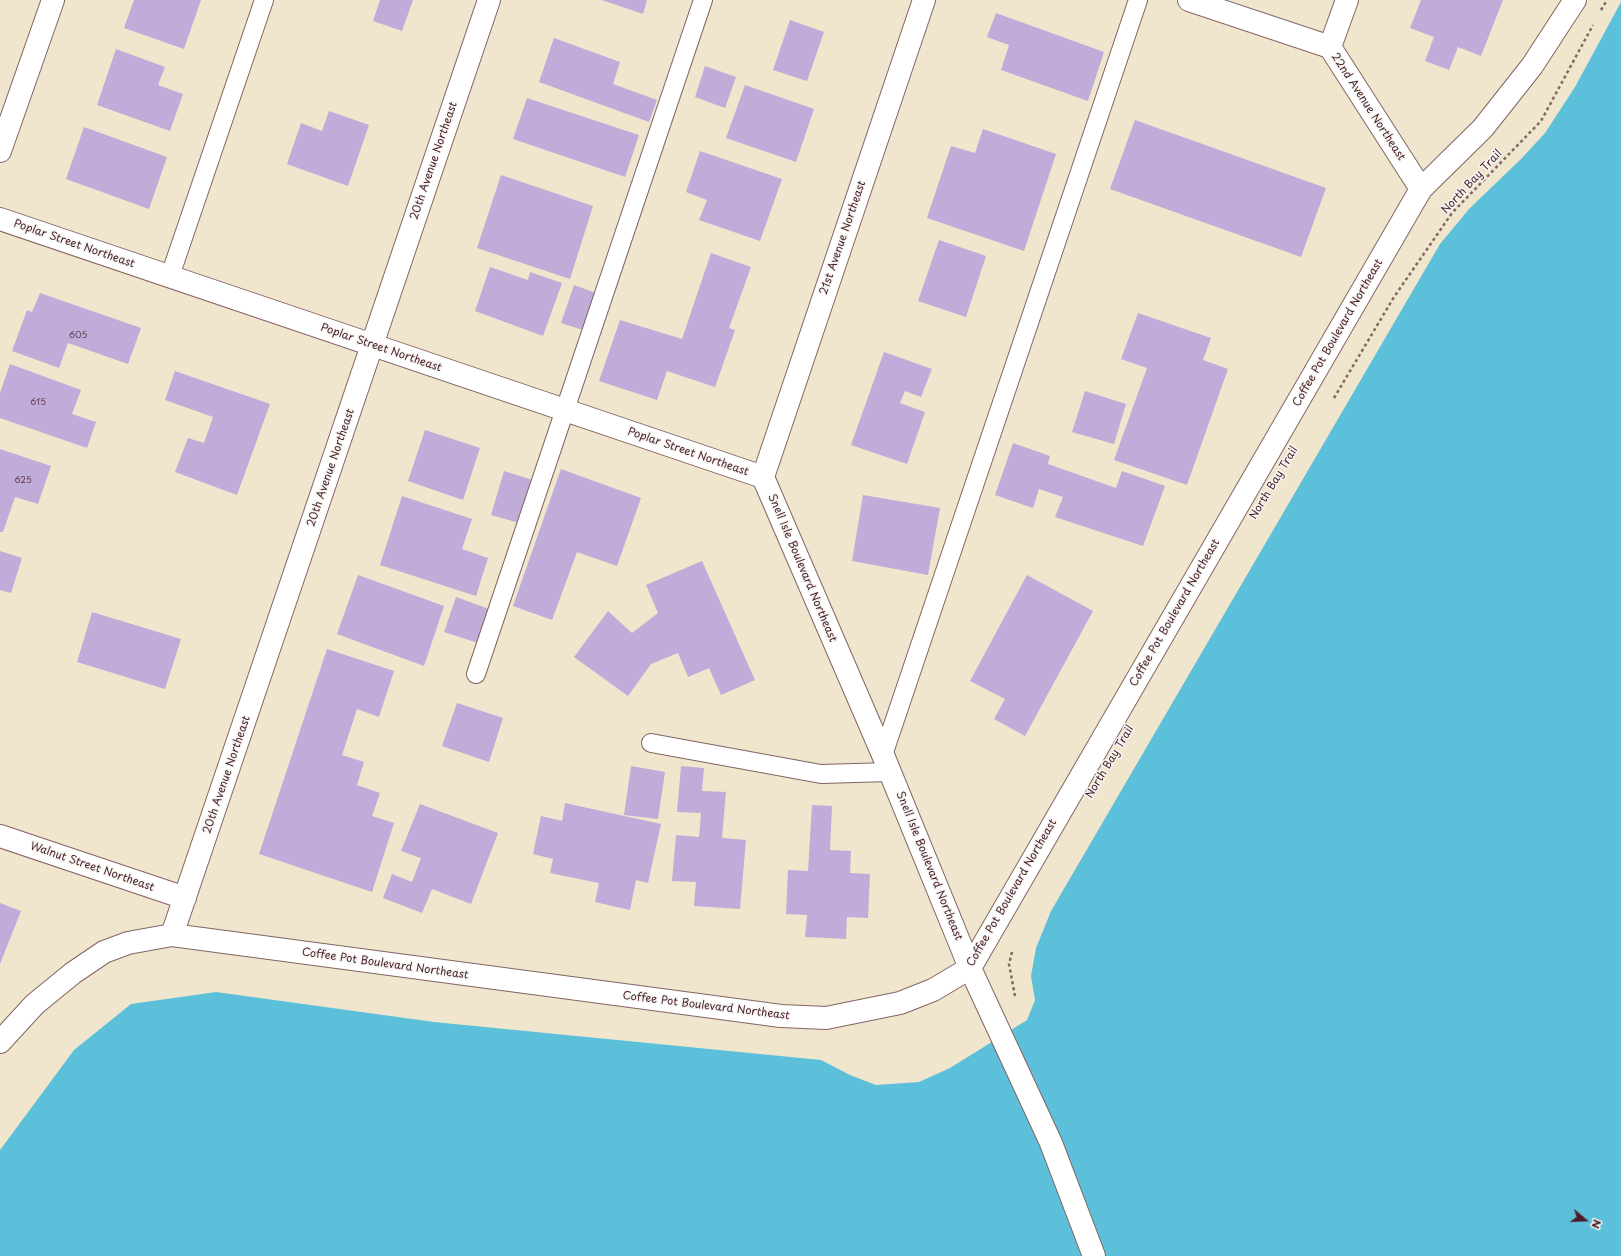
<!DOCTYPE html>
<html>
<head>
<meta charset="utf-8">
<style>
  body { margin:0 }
  #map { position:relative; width:1621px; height:1256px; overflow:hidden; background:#f0e5cd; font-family:"Playpen Sans",sans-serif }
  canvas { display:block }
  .north { position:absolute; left:1565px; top:1200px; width:40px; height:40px; -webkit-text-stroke:3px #f6f6f2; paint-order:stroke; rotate:109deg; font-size:11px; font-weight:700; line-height:16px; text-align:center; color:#4a1f2b }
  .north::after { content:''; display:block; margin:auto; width:14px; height:18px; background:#4a1f2b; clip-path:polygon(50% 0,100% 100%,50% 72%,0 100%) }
</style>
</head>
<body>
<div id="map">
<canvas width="1621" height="1256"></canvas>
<div class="north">N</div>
</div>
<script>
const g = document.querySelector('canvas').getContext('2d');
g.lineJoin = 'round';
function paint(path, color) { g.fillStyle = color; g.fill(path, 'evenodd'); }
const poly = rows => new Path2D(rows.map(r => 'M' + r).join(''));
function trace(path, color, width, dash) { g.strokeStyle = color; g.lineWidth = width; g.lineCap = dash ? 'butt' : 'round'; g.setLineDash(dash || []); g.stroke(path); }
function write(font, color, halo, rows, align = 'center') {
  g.font = font + ' "Playpen Sans",sans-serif'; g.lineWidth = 3; g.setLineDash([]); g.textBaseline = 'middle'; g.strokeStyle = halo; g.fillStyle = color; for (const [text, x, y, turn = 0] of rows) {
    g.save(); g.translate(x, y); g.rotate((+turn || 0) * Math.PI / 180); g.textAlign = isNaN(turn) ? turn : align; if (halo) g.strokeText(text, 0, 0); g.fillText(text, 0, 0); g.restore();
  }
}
const water = poly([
  [1621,2,1621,1256,0,1256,0,1150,74,1050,131,1004,216,992,434,1022,821,1060,850,1075,876,1085,919,1082,950,1068,1027,1020,1035,1000,1031,976,1036,948,1051,911,1440,244,1469,209,1522,158,1545,133,1575,87]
]);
const building = poly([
  [134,0,201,0,184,49,124,28],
  [380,0,413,0,402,31,373,21],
  [602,0,647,0,643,14],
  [1421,0,1503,0,1481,56,1458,47,1449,70,1425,61,1434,37,1410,28],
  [996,13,1104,52,1088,101,1001,70,1009,45,987,37],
  [790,20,824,32,807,81,773,70],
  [554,38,620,62,613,84,657,100,649,122,539,82],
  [116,49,165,67,158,85,183,94,170,131,97,105],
  [705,66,736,77,725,108,695,97],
  [745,85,814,109,796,162,726,138],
  [527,98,639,135,625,177,513,139],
  [329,111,369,125,348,186,287,164,301,123,322,131],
  [1135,120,1326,188,1301,257,1110,189],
  [84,127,167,157,149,209,66,179],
  [983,129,1056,154,1024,251,927,218,951,146,975,153],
  [700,151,782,179,760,241,699,220,707,200,686,192],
  [501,175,593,206,570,279,477,248],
  [939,240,986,256,966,317,918,301],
  [711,253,751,267,729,328,735,330,715,387,667,371,657,400,599,381,620,320,682,339],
  [490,267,528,280,530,272,562,283,543,336,475,311],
  [574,285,599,294,586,331,561,323],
  [40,293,141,328,128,364,68,343,59,368,12,351,27,310,32,312],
  [1138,313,1211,338,1203,360,1228,369,1187,485,1114,460,1147,368,1121,359],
  [884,352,932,369,921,397,905,391,900,403,925,412,907,464,851,445],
  [10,364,81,390,72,414,96,422,87,448,0,418,0,393],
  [175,371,270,404,237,495,175,472,188,438,204,443,213,417,165,400],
  [1085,391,1126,404,1114,444,1072,432],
  [425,430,480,448,463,500,408,481],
  [1013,443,1050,456,1048,464,1116,488,1122,471,1165,486,1143,546,1055,517,1063,497,1039,489,1033,508,995,495],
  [0,449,51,466,38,504,15,497,3,532,0,532],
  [561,469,641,498,617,566,577,552,552,620,513,606],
  [504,471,536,481,523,524,491,515],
  [863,495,940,508,928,575,852,561],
  [402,496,472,519,462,549,488,558,476,596,380,565],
  [0,551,22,558,11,593,0,590],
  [702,561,755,680,721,695,709,668,688,677,678,653,651,664,628,696,574,657,608,611,632,633,658,613,646,585],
  [358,575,444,606,424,666,337,634],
  [1027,575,1093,611,1025,736,994,719,1005,699,970,681],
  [456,597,489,609,478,643,444,632],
  [92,612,181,639,165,689,77,662],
  [327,649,394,671,379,717,357,709,342,755,364,762,357,785,380,793,372,816,394,823,372,892,259,854],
  [457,703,503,718,489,762,442,746],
  [631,766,665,772,658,819,624,815],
  [681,766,704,768,702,791,726,792,722,838,746,840,740,909,694,906,696,882,672,881,676,835,699,837,701,813,677,812],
  [565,803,661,824,648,883,636,880,630,910,595,902,599,883,550,873,553,859,533,854,541,816,562,821],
  [420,804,498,833,471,904,432,889,422,913,383,898,392,874,412,882,421,858,401,851],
  [812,805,832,806,830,850,851,851,850,873,870,874,868,918,847,917,846,939,805,937,807,915,786,914,788,870,808,871],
  [0,903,21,911,0,964]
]);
const path = poly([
  [1601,10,1607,0],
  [1334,398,1394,297,1452,213,1541,121,1593,25],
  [1012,952,1009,964,1015,996]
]);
const service = poly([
  [170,276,264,0],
  [476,674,703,0],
  [651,743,821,774,890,772],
  [883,755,1138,0]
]);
const minor = poly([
  [1189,0,1330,47],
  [0,151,53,0],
  [0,219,763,477],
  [763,477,883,755,970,968],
  [763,477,924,0],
  [0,836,185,898],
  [172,935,489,0]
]);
const tertiary = poly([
  [1347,0,1330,47,1421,189],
  [970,968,1051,1143,1094,1256],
  [0,1042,35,1004,73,973,104,952,128,943,172,935,781,1016,826,1018,900,1003,933,990,970,968,1421,189,1483,128,1532,66,1575,0]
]);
const numberNames = [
  ["605",78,336],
  ["615",38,403],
  ["625",23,481]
];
const streetNames = [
  ["22nd Avenue Northeast",1368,107,57],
  ["20th Avenue Northeast",434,161,-71],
  ["North Bay Trail",1472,182,-47],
  ["21st Avenue Northeast",843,238,-71],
  ["Poplar Street Northeast",74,244,19],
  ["Coffee Pot Boulevard Northeast",1338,333,-60],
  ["Poplar Street Northeast",381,348,19],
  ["Poplar Street Northeast",688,452,19],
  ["20th Avenue Northeast",331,468,-71],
  ["North Bay Trail",1274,483,-59],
  ["Snell Isle Boulevard Northeast",802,568,67],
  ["Coffee Pot Boulevard Northeast",1175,613,-60],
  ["North Bay Trail",1110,762,-59],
  ["20th Avenue Northeast",227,775,-71],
  ["Snell Isle Boulevard Northeast",929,866,68],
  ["Walnut Street Northeast",92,867,19],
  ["Coffee Pot Boulevard Northeast",1012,893,-60],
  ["Coffee Pot Boulevard Northeast",385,964,8],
  ["Coffee Pot Boulevard Northeast",706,1006,7]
];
paint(water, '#5dc0db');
paint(building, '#bfacd9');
trace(service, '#846464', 20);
trace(minor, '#846464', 24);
trace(tertiary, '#846464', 24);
trace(path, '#846464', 2.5, [3, 3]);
trace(service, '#fff', 18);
trace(minor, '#fff', 22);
trace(tertiary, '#fff', 22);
write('9px', '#674256', null, numberNames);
write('11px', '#4a1f2b', '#f6f6f2', streetNames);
</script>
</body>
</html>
